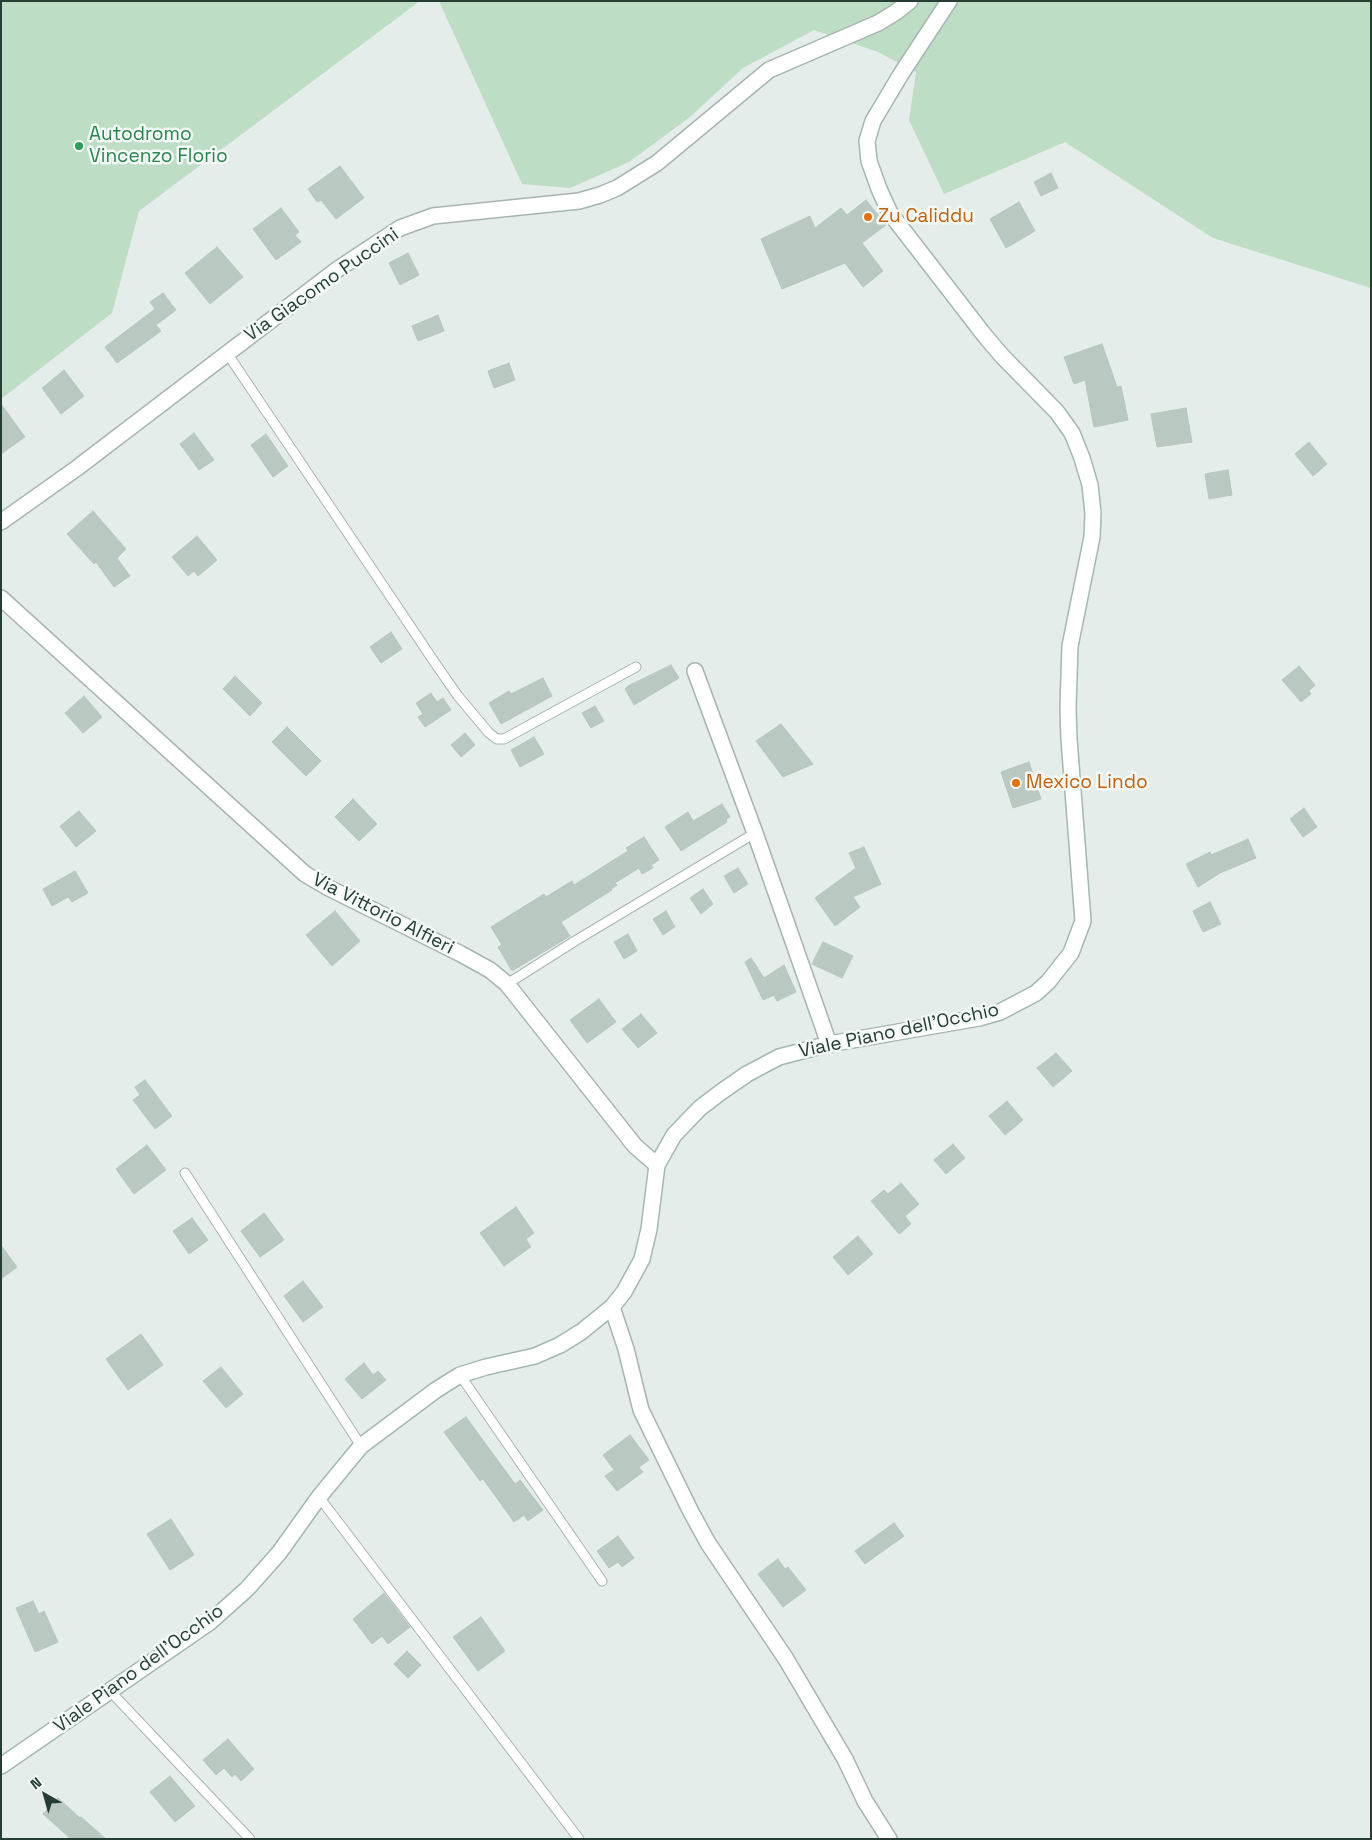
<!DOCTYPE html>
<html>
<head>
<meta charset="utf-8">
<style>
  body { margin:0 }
  #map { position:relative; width:1372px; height:1840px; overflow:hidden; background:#e4ede9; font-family:"Space Grotesk",sans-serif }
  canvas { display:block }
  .frame { position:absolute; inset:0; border:2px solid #243e36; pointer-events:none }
  .north { position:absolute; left:20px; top:1770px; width:50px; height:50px; -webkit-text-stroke:4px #f4f9f7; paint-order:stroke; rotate:322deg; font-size:14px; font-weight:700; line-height:20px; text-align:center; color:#243e36 }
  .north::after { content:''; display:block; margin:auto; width:18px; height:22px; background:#243e36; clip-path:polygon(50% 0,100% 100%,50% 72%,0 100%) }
</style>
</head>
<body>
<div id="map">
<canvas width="1372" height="1840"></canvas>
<div class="frame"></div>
<div class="north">N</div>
</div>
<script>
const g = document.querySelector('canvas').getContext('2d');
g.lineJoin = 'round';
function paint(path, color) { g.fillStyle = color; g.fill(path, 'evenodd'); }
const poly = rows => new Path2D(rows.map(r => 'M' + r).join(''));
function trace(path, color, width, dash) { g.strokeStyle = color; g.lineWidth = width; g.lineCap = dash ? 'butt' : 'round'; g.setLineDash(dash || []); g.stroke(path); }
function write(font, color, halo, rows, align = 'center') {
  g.font = font + ' "Space Grotesk",sans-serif'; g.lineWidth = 5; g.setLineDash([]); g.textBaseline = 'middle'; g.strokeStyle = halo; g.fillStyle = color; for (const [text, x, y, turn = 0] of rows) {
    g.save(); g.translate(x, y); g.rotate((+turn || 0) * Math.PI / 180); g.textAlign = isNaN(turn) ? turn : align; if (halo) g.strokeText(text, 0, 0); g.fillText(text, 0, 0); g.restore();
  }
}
const green = poly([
  [1,1,420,1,139,211,112,313,1,399],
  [439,1,1371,1,1371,288,1213,238,1065,142,944,194,909,120,916,72,878,52,814,30,743,68,690,117,629,162,570,188,522,184]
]);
const building = poly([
  [340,166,364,198,336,219,321,200,317,202,308,189,340,166],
  [1051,173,1058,188,1041,196,1034,182,1051,173],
  [866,200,886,225,862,243,883,271,863,287,845,263,782,289,761,239,810,216,815,228,841,208,847,215,866,200],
  [1019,202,1035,231,1006,248,990,219,1019,202],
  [281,208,299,232,295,235,301,242,276,260,253,229,281,208],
  [217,247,243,277,210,304,185,273,217,247],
  [408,253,419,275,400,285,389,263,408,253],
  [163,293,176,310,156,325,161,331,117,363,105,347,155,309,150,302,163,293],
  [438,315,444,331,418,341,412,326,438,315],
  [1102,344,1117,387,1121,386,1128,420,1094,427,1085,380,1074,384,1064,357,1102,344],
  [509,363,515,380,494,388,488,371,509,363],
  [64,370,84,396,61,414,42,388,64,370],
  [1,404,25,437,1,454,1,404],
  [1186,408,1192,442,1157,447,1151,414,1186,408],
  [194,433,214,460,199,470,180,444,194,433],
  [266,434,288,466,273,477,251,445,266,434],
  [1309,442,1327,464,1313,476,1295,454,1309,442],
  [1228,470,1232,495,1209,499,1205,474,1228,470],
  [93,511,126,549,117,558,130,576,114,587,96,562,94,564,67,534,93,511],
  [197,536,217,560,198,576,194,571,188,576,172,557,197,536],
  [391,632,402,649,381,663,370,647,391,632],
  [671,665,679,678,634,705,625,689,628,686,671,665],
  [1299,666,1315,685,1309,691,1311,694,1301,702,1282,680,1299,666],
  [235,676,262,703,250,716,223,689,235,676],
  [543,678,552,696,501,724,489,703,509,691,511,694,543,678],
  [431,693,437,702,443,698,451,710,425,727,418,717,423,714,416,703,431,693],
  [84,696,102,717,83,733,65,713,84,696],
  [595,706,604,721,591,728,582,713,595,706],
  [781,724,813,764,783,777,756,741,781,724],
  [287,727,321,761,306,776,272,742,287,727],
  [465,733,475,745,461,757,451,745,465,733],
  [534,737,544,754,520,767,511,750,534,737],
  [1029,762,1041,799,1013,808,1001,772,1029,762],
  [353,799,377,824,359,841,335,817,353,799],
  [722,804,730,817,726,819,727,822,681,851,665,827,688,812,693,821,722,804],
  [1304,808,1317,827,1303,837,1290,819,1304,808],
  [79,811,96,831,76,847,60,826,79,811],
  [644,837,659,860,651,865,653,868,642,874,639,868,615,883,617,885,611,889,612,890,561,922,570,936,512,971,498,947,502,945,491,927,544,894,546,897,572,881,574,885,628,851,626,848,644,837],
  [1248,839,1256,858,1220,873,1198,887,1186,864,1210,852,1211,855,1248,839],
  [864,847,881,884,853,897,860,907,835,926,815,898,856,868,849,853,864,847],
  [738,868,748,884,734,893,724,876,738,868],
  [75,871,88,893,72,902,68,897,52,906,43,889,75,871],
  [703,889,713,904,701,914,690,898,703,889],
  [1210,902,1221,924,1203,932,1193,911,1210,902],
  [335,911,360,941,332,966,306,935,335,911],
  [666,911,675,927,663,935,653,919,666,911],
  [628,934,637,951,624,959,614,942,628,934],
  [823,942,853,956,842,978,812,964,823,942],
  [751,958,764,978,784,965,796,992,777,1001,774,995,763,1000,745,962,751,958],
  [599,999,616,1022,587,1043,570,1020,599,999],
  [641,1014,657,1033,638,1048,622,1029,641,1014],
  [1056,1053,1072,1071,1053,1087,1037,1068,1056,1053],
  [145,1080,172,1116,155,1129,133,1100,140,1095,135,1087,145,1080],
  [1007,1101,1023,1120,1005,1135,989,1116,1007,1101],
  [953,1144,965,1158,946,1174,934,1160,953,1144],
  [147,1145,166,1170,134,1194,116,1169,147,1145],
  [901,1183,919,1204,905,1216,911,1224,899,1234,871,1201,884,1190,888,1194,901,1183],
  [516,1207,534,1233,526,1239,531,1247,504,1266,480,1233,516,1207],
  [264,1213,284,1240,260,1257,241,1231,264,1213],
  [192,1218,208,1240,189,1254,173,1231,192,1218],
  [858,1236,873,1254,848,1275,833,1257,858,1236],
  [1,1245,17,1267,1,1279,1,1245],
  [303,1281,323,1307,303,1322,284,1296,303,1281],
  [141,1334,163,1365,128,1390,106,1359,141,1334],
  [364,1363,373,1375,378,1371,386,1380,362,1399,345,1379,364,1363],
  [221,1367,243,1394,226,1408,203,1381,221,1367],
  [466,1417,515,1484,520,1480,543,1510,528,1521,524,1515,514,1522,483,1479,480,1481,444,1432,466,1417],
  [630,1435,649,1460,639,1467,643,1472,617,1491,605,1476,614,1470,603,1455,630,1435],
  [171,1519,194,1555,170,1570,147,1534,171,1519],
  [894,1523,904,1536,865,1564,855,1551,894,1523],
  [618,1536,634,1558,622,1567,618,1562,609,1568,597,1551,618,1536],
  [778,1559,785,1569,788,1567,806,1590,783,1607,758,1574,778,1559],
  [384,1593,410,1627,388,1644,382,1636,372,1644,353,1619,384,1593],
  [33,1601,39,1614,44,1611,58,1642,35,1652,16,1608,33,1601],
  [481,1617,505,1651,478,1671,453,1637,481,1617],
  [407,1651,421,1665,408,1678,394,1664,407,1651],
  [228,1739,254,1769,241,1781,235,1774,232,1777,224,1768,216,1775,203,1760,228,1739],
  [170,1776,195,1806,175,1822,150,1792,170,1776],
  [58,1798,80,1818,81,1817,106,1839,71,1839,43,1814,58,1798]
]);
const service = poly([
  [227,353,437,666,458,696,489,733,497,739,504,739,636,667],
  [507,984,575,941,755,833],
  [185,1173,361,1446],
  [460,1375,602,1581],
  [319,1497,579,1839],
  [110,1691,250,1839]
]);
const minor = poly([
  [1,522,77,468,338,269,400,228,433,216,579,201,600,195,617,188,657,163,769,70,878,23,896,12,910,1],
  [1,598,305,874,327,887,461,954,490,970,507,984,635,1146,657,1165],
  [695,671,755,833,829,1044],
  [612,1307,626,1349,641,1410,691,1512,708,1543,786,1659,845,1759,865,1801,889,1839]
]);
const secondary = poly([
  [1,1766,210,1622,247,1589,279,1553,319,1497,361,1446,436,1390,460,1375,486,1367,535,1356,560,1345,581,1332,612,1307,624,1292,642,1259,649,1229,657,1165,674,1135,700,1108,721,1092,747,1074,779,1057,829,1044,979,1018,1000,1012,1036,993,1048,982,1071,953,1083,921,1069,739,1068,708,1070,646,1092,537,1093,513,1090,485,1082,458,1072,433,1057,412,1003,357,985,336,890,213,879,189,869,161,867,141,873,121,901,74,949,1]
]);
const markers = [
  [79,146,5,"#2e9e5b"],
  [868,217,5,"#e8710a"],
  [1016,783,5,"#e8710a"]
];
const leisureNames = [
  ["Autodromo",89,135],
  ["Vincenzo Florio",89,157]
];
const foodNames = [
  ["Zu Caliddu",878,217],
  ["Mexico Lindo",1026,783]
];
const streetNames = [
  ["Via Giacomo Puccini",322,285,-35],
  ["Via Vittorio Alfieri",383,914,27],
  ["Viale Piano dell'Occhio",899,1031,-12],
  ["Viale Piano dell'Occhio",139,1669,-36]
];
paint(green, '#bdddc5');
paint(building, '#b9c8c1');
trace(building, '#b6c6bf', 1);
trace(service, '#a7b5b0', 11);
trace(minor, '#a7b5b0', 18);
trace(secondary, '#a2b8b0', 18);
trace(service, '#fff', 9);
trace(minor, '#fff', 15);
trace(secondary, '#fff', 15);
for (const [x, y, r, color] of markers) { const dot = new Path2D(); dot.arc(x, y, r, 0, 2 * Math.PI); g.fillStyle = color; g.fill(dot); trace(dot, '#f4f9f7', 2); }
write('19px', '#27864d', '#f4f9f7', leisureNames, 'left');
write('19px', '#c56008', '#f4f9f7', foodNames, 'left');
write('19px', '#243e36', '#f4f9f7', streetNames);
</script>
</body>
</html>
